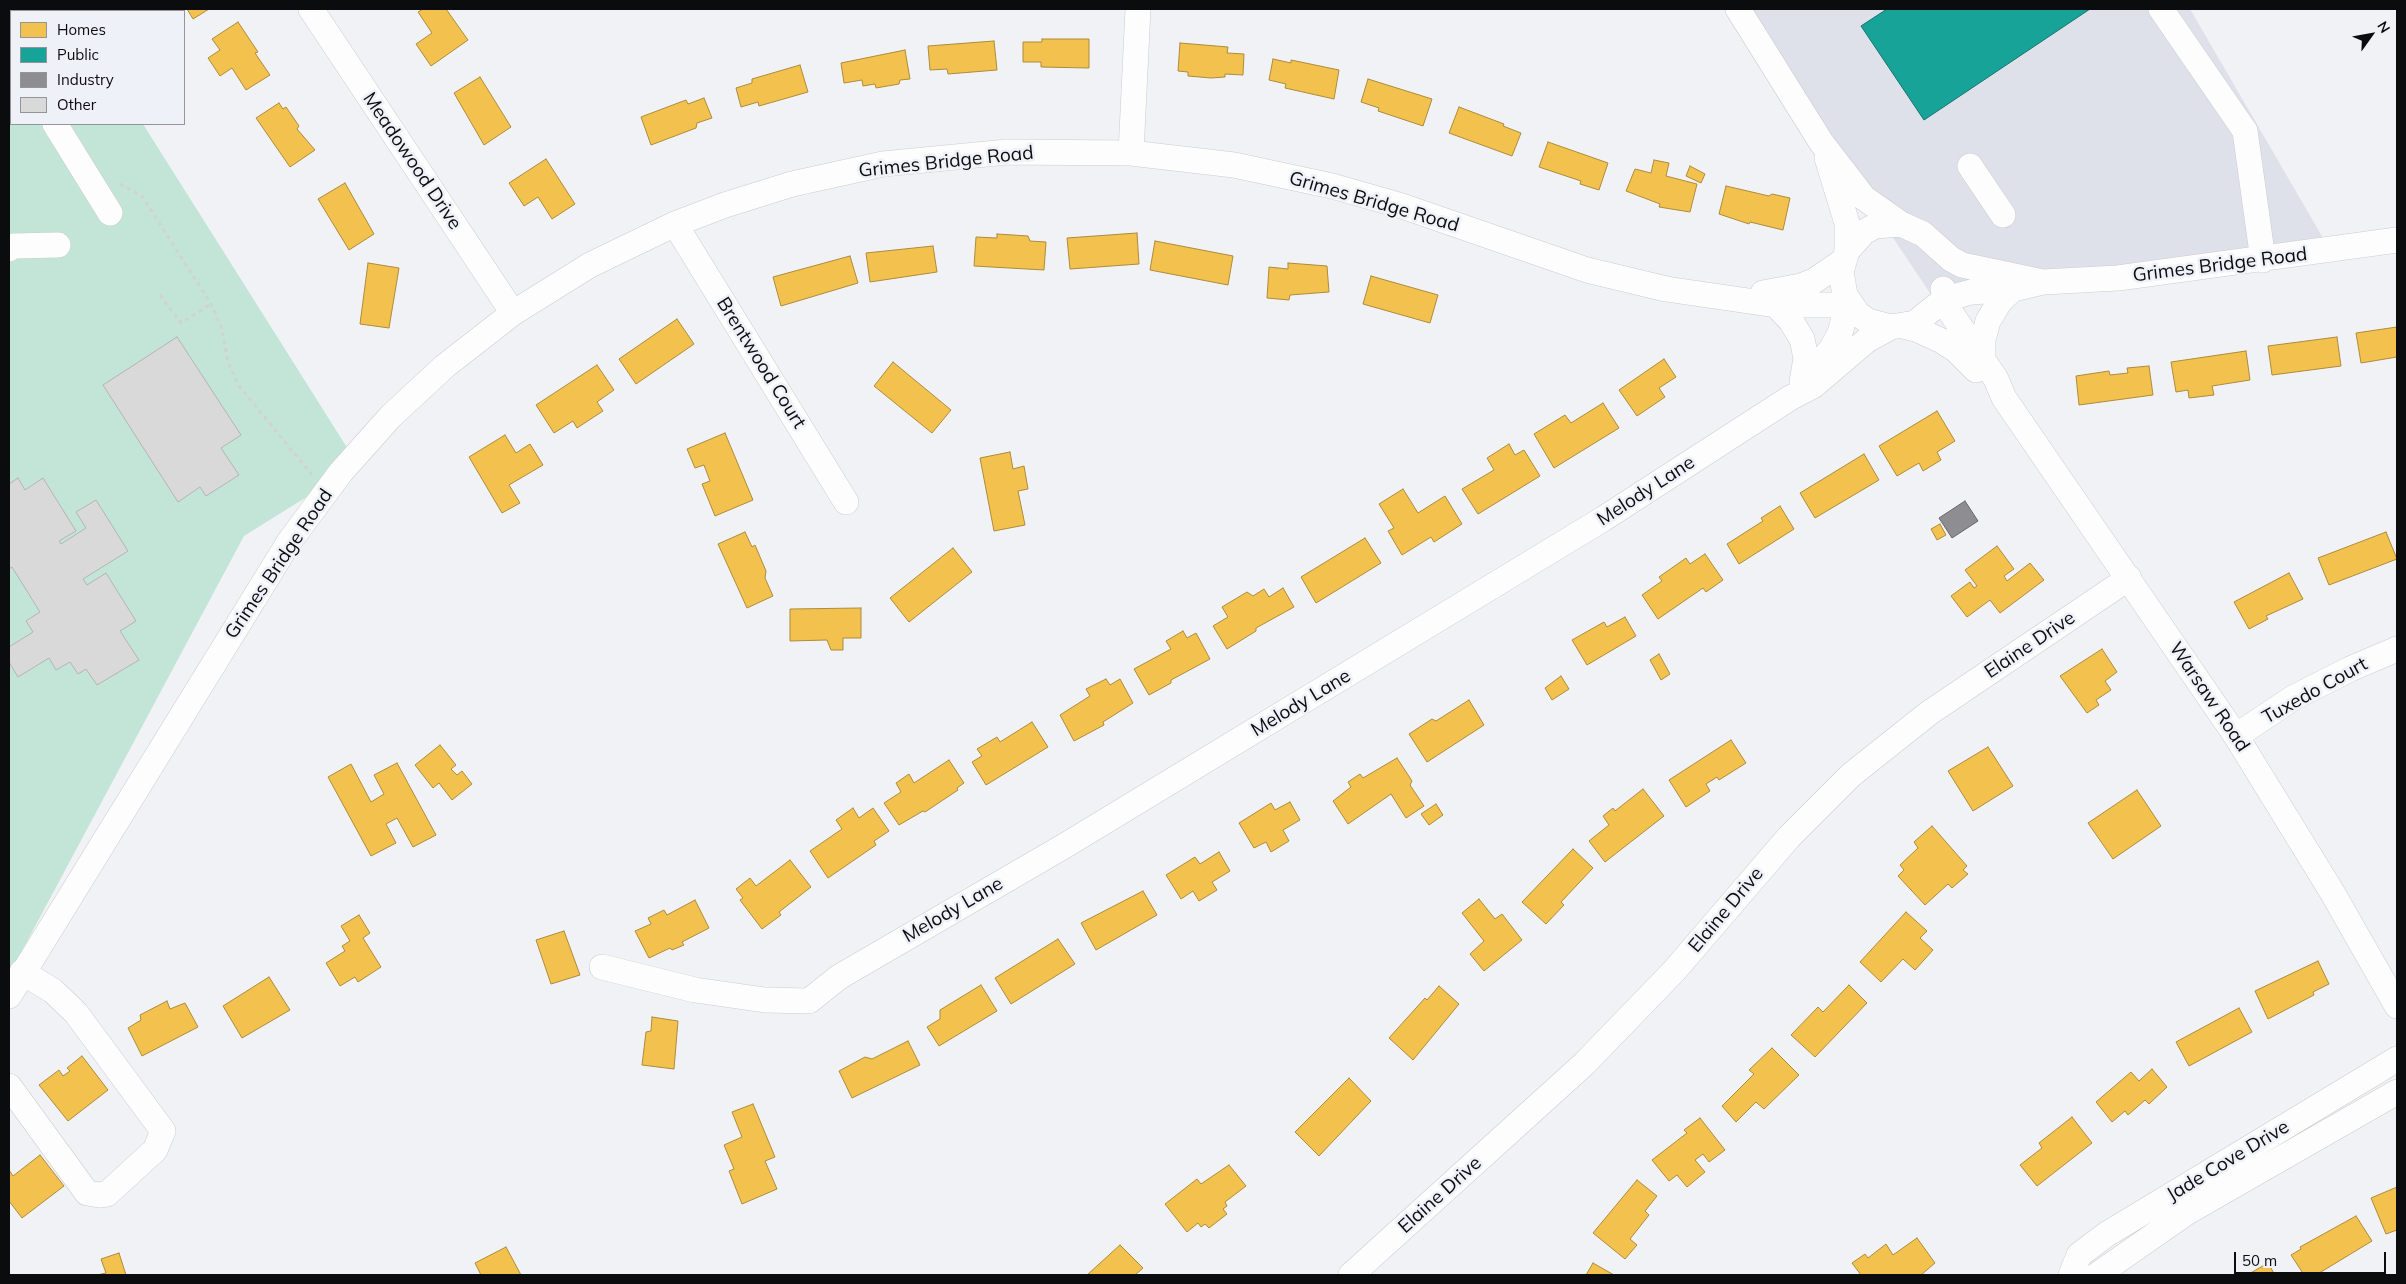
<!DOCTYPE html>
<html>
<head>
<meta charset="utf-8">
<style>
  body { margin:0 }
  #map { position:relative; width:2406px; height:1284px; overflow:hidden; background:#f0f2f6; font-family:Mulish,sans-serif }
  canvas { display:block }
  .frame { position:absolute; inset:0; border:10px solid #0b0c0e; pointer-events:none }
  .legend { position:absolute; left:10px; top:10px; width:175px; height:115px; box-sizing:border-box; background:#eef1f8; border:1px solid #93959a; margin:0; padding:6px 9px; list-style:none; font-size:15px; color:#0b0c0e }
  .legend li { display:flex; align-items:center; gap:10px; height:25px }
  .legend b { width:25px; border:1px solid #93959a }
  .north { position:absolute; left:2346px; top:10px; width:50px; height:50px; -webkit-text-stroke:4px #eef1f8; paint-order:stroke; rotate:58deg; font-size:14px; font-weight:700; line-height:20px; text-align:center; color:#0b0c0e }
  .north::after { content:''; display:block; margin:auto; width:18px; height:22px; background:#0b0c0e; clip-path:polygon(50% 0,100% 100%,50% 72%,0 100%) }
  .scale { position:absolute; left:2234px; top:1252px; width:152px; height:22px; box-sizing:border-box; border:2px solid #0b0c0e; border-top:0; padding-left:6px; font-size:15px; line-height:18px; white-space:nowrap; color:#0b0c0e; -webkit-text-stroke:4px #eef1f8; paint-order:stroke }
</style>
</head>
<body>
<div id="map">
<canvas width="2406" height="1284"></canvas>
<div class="frame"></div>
<ul class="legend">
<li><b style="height:14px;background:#f2c14e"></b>Homes</li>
<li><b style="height:14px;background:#17a398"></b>Public</li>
<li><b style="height:14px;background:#8d8d92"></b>Industry</li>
<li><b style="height:14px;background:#d9d9da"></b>Other</li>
</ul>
<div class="north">N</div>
<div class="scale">50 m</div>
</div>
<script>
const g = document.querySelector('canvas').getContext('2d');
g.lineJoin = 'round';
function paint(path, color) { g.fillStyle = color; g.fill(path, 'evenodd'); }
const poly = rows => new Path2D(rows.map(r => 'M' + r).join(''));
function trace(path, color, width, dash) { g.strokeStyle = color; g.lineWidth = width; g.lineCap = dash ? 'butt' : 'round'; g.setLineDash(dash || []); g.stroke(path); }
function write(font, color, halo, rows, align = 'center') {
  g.font = font + ' Mulish,sans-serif'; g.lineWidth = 5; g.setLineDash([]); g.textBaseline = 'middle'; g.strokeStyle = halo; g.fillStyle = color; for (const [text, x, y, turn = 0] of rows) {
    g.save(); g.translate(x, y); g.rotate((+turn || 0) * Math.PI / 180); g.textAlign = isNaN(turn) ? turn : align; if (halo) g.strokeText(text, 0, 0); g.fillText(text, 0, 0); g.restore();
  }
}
const built = poly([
  [1740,9,2190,9,2330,250,1940,308]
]);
const green = poly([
  [9,9,71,9,72,11,11,11,11,124,143,124,358,465,244,536,9,975]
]);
const homes = poly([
  [187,9,209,9,193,19,187,9],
  [423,9,446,9,468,40,431,66,416,44,432,33,418,12,423,9],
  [238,22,258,52,255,53,270,75,246,90,232,68,220,76,208,58,220,50,212,39,238,22],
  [1042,39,1089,39,1089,68,1041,67,1041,62,1023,62,1023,42,1042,42,1042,39],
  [994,41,997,70,948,74,947,69,930,70,928,46,994,41],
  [1180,43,1228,47,1227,53,1244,54,1243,75,1225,74,1225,77,1211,78,1188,76,1188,72,1178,71,1180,43],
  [905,50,910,79,900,80,899,84,876,88,875,84,863,86,862,80,844,83,841,63,905,50],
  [1273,59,1291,63,1291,60,1339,70,1334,99,1285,88,1286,84,1269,80,1273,59],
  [800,65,808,92,759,106,758,102,741,107,736,88,752,83,752,79,800,65],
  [480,77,511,127,484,145,454,93,480,77],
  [1368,79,1432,99,1423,126,1378,111,1379,108,1361,102,1368,79],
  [704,98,712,118,697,123,696,128,651,145,641,117,686,100,688,104,704,98],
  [279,103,283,109,286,107,299,126,297,129,315,150,290,167,256,118,279,103],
  [1459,107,1504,124,1503,126,1521,133,1512,156,1449,133,1459,107],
  [1548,142,1608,163,1599,190,1580,184,1581,181,1539,167,1548,142],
  [546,159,575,204,552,219,538,197,524,206,509,183,546,159],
  [1654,160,1669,163,1666,176,1697,184,1690,212,1659,207,1660,204,1626,191,1635,169,1651,173,1654,160],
  [1690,166,1705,174,1701,183,1686,176,1690,166],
  [345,183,374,234,349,250,318,199,345,183],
  [1726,186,1769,196,1772,194,1790,198,1783,230,1750,222,1749,224,1719,214,1726,186],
  [1137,233,1139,264,1070,269,1067,238,1137,233],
  [997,234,1028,236,1030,241,1046,242,1044,270,974,266,976,237,997,238,997,234],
  [1155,241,1233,256,1228,285,1150,270,1155,241],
  [933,246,937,272,870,282,866,253,933,246],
  [850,256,858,283,781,306,773,277,850,256],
  [368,263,399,268,389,328,360,324,368,263],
  [1288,263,1327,266,1329,292,1290,295,1289,300,1267,298,1269,267,1288,269,1288,263],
  [1371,276,1438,295,1430,323,1363,304,1371,276],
  [677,319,694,344,636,384,619,359,677,319],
  [2397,327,2397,357,2361,363,2356,333,2397,327],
  [2337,337,2341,366,2272,375,2268,346,2337,337],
  [2246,351,2250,380,2212,386,2214,395,2189,398,2188,390,2176,392,2171,362,2246,351],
  [1664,359,1676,377,1659,388,1665,397,1637,416,1619,390,1664,359],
  [893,362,951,410,932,433,874,386,893,362],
  [597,365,614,390,597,402,603,411,577,428,573,421,554,433,536,405,597,365],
  [2149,366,2153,395,2079,405,2076,376,2109,371,2110,375,2128,373,2127,368,2149,366],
  [1603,403,1619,428,1554,468,1534,434,1565,415,1571,423,1603,403],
  [1937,411,1955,441,1937,452,1941,460,1923,471,1919,463,1897,476,1879,446,1937,411],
  [725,433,753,500,715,516,702,484,710,481,704,465,695,468,687,449,725,433],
  [505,435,516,453,530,444,543,465,509,485,520,503,502,513,469,457,505,435],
  [1509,444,1515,455,1524,450,1540,476,1478,514,1462,489,1494,470,1487,458,1509,444],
  [1010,452,1013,469,1024,466,1028,489,1018,491,1025,525,994,531,980,458,1010,452],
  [1864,454,1879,480,1815,518,1800,493,1864,454],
  [1403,489,1418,513,1445,496,1462,524,1434,542,1431,537,1402,555,1388,531,1394,528,1379,504,1403,489],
  [1780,506,1794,529,1739,564,1727,544,1763,521,1761,518,1780,506],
  [1940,524,1946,535,1937,540,1931,529,1940,524],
  [745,532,752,547,755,545,766,571,765,578,773,596,747,608,718,544,745,532],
  [2386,532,2397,559,2329,585,2318,558,2386,532],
  [1365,538,1381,563,1316,603,1301,577,1365,538],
  [1997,546,2014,569,2004,576,2007,581,2030,563,2044,580,2000,613,1990,600,1967,617,1951,596,1970,582,1974,588,1977,586,1965,570,1997,546],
  [953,548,972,572,909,622,890,598,953,548],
  [1705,554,1723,580,1706,592,1703,588,1658,619,1642,595,1662,581,1659,577,1686,558,1690,564,1705,554],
  [2289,573,2303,599,2266,616,2268,619,2249,629,2234,602,2289,573],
  [1283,588,1294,607,1256,628,1256,631,1227,649,1213,626,1228,617,1222,607,1247,592,1253,596,1264,589,1269,597,1283,588],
  [861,608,861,638,843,638,843,650,831,650,827,640,790,641,790,609,861,608],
  [1625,617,1636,636,1587,665,1572,640,1604,622,1607,627,1625,617],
  [1183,631,1187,638,1196,633,1210,659,1171,680,1171,683,1149,695,1134,669,1171,649,1166,641,1183,631],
  [2102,649,2117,672,2105,681,2111,690,2096,700,2099,705,2087,713,2060,676,2102,649],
  [1659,654,1670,674,1661,680,1650,660,1659,654],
  [1561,676,1569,689,1552,700,1545,688,1561,676],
  [1106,679,1110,685,1120,679,1133,703,1103,722,1104,725,1074,741,1060,715,1090,696,1086,689,1106,679],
  [1469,700,1484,725,1427,762,1409,734,1432,719,1436,721,1469,700],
  [1032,722,1048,747,986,785,972,762,982,756,977,749,997,737,1000,742,1032,722],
  [1731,740,1746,763,1719,780,1717,777,1706,784,1710,791,1686,807,1669,780,1731,740],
  [440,745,456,765,451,769,457,775,462,771,472,784,452,800,439,783,433,788,415,765,440,745],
  [1988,747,2013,786,1973,811,1948,771,1988,747],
  [1397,758,1412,781,1410,785,1424,806,1406,818,1391,794,1348,824,1333,801,1351,787,1348,782,1360,774,1363,778,1397,758],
  [949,760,964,783,957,788,958,790,925,812,923,811,899,825,884,803,901,792,896,783,909,774,914,783,949,760],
  [397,763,436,835,413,847,397,818,386,824,396,843,371,856,328,777,351,764,371,802,384,794,374,775,397,763],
  [1643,789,1664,816,1605,862,1589,841,1609,825,1603,816,1613,808,1615,811,1643,789],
  [2137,790,2161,826,2113,859,2088,823,2137,790],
  [1290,802,1300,820,1283,830,1289,841,1271,852,1266,842,1254,848,1239,823,1271,803,1275,810,1290,802],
  [1436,804,1443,815,1429,825,1421,814,1436,804],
  [853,808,859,818,873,808,889,831,874,841,876,845,828,878,810,851,842,829,836,820,853,808],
  [1932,826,1967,866,1963,870,1968,874,1952,888,1948,884,1925,905,1898,876,1904,870,1900,865,1918,848,1914,842,1932,826],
  [1573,849,1593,868,1561,902,1564,905,1546,924,1522,902,1573,849],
  [1219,852,1230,871,1212,882,1217,890,1199,901,1193,891,1181,899,1166,875,1195,857,1200,864,1219,852],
  [790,860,811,887,779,912,781,915,762,929,740,900,743,898,736,889,750,878,756,886,790,860],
  [1143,891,1157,915,1096,950,1081,923,1143,891],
  [1479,899,1495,919,1502,914,1522,940,1484,971,1470,954,1484,941,1462,913,1479,899],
  [695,900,709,928,682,942,684,945,672,950,670,948,649,958,635,931,651,924,648,918,664,910,667,915,695,900],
  [1906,912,1927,931,1920,938,1933,950,1915,970,1903,959,1881,982,1860,962,1906,912],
  [359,915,370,933,363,938,381,967,358,982,355,977,340,986,326,963,345,951,342,946,350,941,341,926,359,915],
  [564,931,580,975,551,984,536,940,564,931],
  [1058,939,1075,964,1011,1004,995,978,1058,939],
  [2318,961,2329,984,2313,992,2314,995,2268,1019,2255,991,2318,961],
  [269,977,290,1010,242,1038,223,1006,269,977],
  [981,985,997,1011,939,1046,927,1027,940,1019,940,1010,981,985],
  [1849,985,1867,1003,1815,1057,1791,1035,1818,1007,1823,1012,1849,985],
  [1439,986,1459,1004,1413,1060,1389,1038,1425,998,1427,1000,1439,986],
  [167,1001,170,1009,185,1003,198,1027,142,1056,128,1028,141,1020,140,1015,167,1001],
  [2239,1008,2252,1032,2189,1066,2176,1042,2239,1008],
  [652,1017,678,1021,674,1069,642,1065,646,1032,651,1031,652,1017],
  [908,1041,920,1065,852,1098,839,1071,865,1057,872,1059,908,1041],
  [1772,1048,1799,1075,1764,1109,1756,1102,1736,1122,1722,1106,1754,1074,1749,1070,1772,1048],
  [82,1056,108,1090,68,1121,39,1085,59,1070,63,1076,70,1071,67,1068,82,1056],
  [2152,1069,2167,1087,2149,1104,2145,1100,2128,1115,2125,1111,2112,1122,2096,1102,2131,1072,2139,1081,2152,1069],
  [1349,1078,1371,1101,1319,1156,1295,1132,1349,1078],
  [753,1104,775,1157,765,1161,777,1189,742,1204,729,1171,734,1169,724,1145,742,1137,732,1112,753,1104],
  [2072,1117,2092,1143,2037,1186,2020,1165,2042,1148,2039,1143,2072,1117],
  [1700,1118,1725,1150,1709,1162,1703,1154,1695,1160,1705,1172,1687,1187,1677,1175,1669,1181,1652,1160,1687,1133,1684,1130,1700,1118],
  [40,1155,64,1186,22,1218,9,1201,9,1170,13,1176,40,1155],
  [1229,1165,1246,1186,1225,1202,1227,1206,1223,1209,1227,1214,1209,1228,1205,1224,1201,1227,1198,1223,1187,1232,1165,1204,1197,1179,1201,1184,1229,1165],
  [1637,1180,1657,1196,1645,1211,1649,1215,1630,1239,1637,1245,1625,1259,1593,1233,1637,1180],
  [2397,1187,2397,1230,2386,1234,2371,1198,2397,1187],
  [2356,1216,2372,1241,2316,1275,2304,1275,2291,1255,2301,1249,2300,1247,2356,1216],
  [1917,1238,1935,1263,1921,1275,1861,1275,1852,1263,1865,1254,1868,1258,1886,1244,1893,1255,1917,1238],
  [1120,1245,1143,1268,1135,1275,1087,1275,1120,1245],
  [506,1247,521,1275,481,1275,475,1263,506,1247],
  [119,1253,126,1275,97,1275,106,1273,101,1259,119,1253],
  [1593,1263,1614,1275,1586,1275,1593,1263],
  [2268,1263,2275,1275,2247,1275,2268,1263]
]);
const public = poly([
  [1887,9,2090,9,1924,120,1861,26,1887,9]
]);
const industry = poly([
  [1965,501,1978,521,1952,538,1939,518,1965,501]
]);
const building = poly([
  [177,337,241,435,221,448,239,475,206,496,200,487,178,502,103,385,177,337],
  [18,478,25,490,43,478,76,531,59,541,61,544,86,528,76,512,96,500,128,551,83,579,87,585,106,573,136,621,120,631,139,660,97,685,86,669,78,674,70,662,56,670,49,658,18,677,9,662,9,647,33,632,26,621,40,612,12,567,9,569,9,484,18,478]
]);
const path = poly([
  [120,184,142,196,211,304,222,329,228,362,239,386,312,475],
  [160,295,181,323,211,304]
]);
const minor = poly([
  [311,9,513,313],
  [1738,9,1821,142,1864,198,1901,224],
  [2161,9,2245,131,2263,260],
  [9,42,11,47],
  [55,124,110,213],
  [1131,153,1138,9],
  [1827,158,1847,223,1847,251],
  [1970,166,2003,215],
  [675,224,846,502],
  [9,249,13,246,58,245],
  [2043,282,1962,265,1951,259,1923,234,1901,224,1875,226,1864,232,1847,251,1841,272,1845,295,1858,314,1868,321,1891,327,1915,323,1945,299,1971,292,2013,289,2043,282,2118,278,2397,240],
  [1943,289,1951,313,1996,379,2004,398,2236,736,2332,892,2397,1006],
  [1763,293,1801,286,1814,281,1843,261],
  [1776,305,1791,321,1802,339,1806,358,1802,382],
  [1903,326,1916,329,1942,341,1956,350,1976,370],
  [1983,361,1983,340,1988,321,2000,301,2013,289],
  [1813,372,1832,348,1840,333,1844,318,1845,295],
  [2236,736,2293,698,2350,669,2397,649],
  [602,967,695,990,765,1000,809,1001,839,977,1066,845,1603,519,1790,398,1813,386,1867,340,1891,327],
  [9,996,289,542,341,472,391,416,445,366,513,313,590,265,675,224,725,205,792,184,883,164,1007,152,1131,153,1234,165,1332,186,1402,206,1587,270,1666,289,1776,305,1832,305,1858,314],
  [9,1086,87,1193,99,1195,107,1194,155,1150,163,1131,76,1013,53,991,22,972],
  [1351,1275,1584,1064,1674,971,1789,837,1851,775,1929,713,2129,578],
  [2071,1275,2079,1255,2107,1234,2397,1059],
  [2097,1275,2186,1213,2397,1092]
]);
const streetNames = [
  ["Meadowood Drive",412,161,56],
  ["Grimes Bridge Road",946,162,-6],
  ["Grimes Bridge Road",1374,202,16],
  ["Grimes Bridge Road",2220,265,-7],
  ["Brentwood Court",761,363,58],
  ["Melody Lane",1646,491,-33],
  ["Grimes Bridge Road",279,564,-56],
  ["Elaine Drive",2030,645,-34],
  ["Tuxedo Court",2315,691,-29],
  ["Warsaw Road",2209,697,56],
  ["Melody Lane",1301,703,-31],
  ["Melody Lane",953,910,-30],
  ["Elaine Drive",1726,910,-50],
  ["Jade Cove Drive",2228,1161,-31],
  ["Elaine Drive",1440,1195,-42]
];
paint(built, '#dee1ea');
paint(green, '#c3e5d7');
paint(homes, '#f2c14e');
trace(homes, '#ad8b3b', 1);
paint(public, '#17a398');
trace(public, '#13766f', 1);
paint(industry, '#8d8d92');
trace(industry, '#66666a', 1);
paint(building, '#d9d9da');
trace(building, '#b5b4b6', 1);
trace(minor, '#cbcccf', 26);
trace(path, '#d1d3d3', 3, [4, 4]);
trace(minor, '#fdfdfe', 25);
write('19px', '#0b0c0e', '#eef1f8', streetNames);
</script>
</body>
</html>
